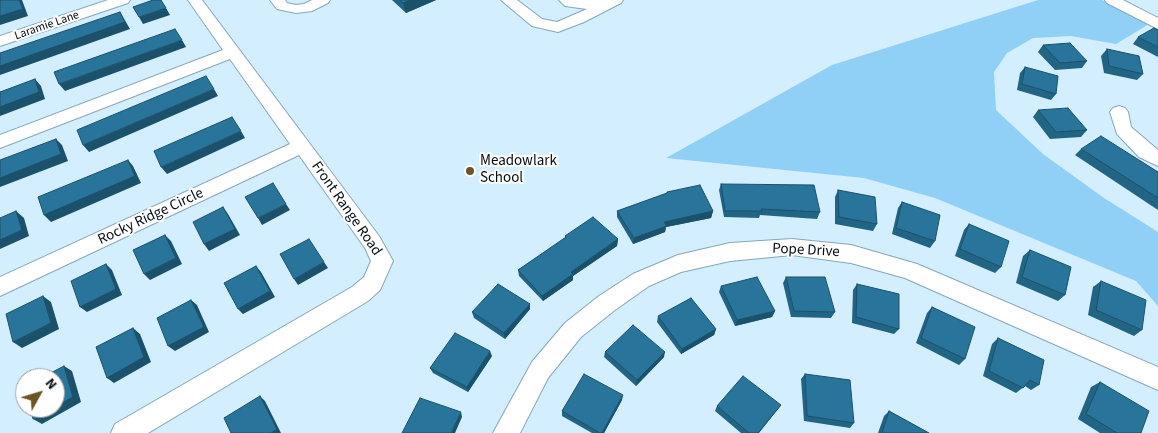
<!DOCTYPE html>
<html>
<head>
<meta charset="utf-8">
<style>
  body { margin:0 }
  #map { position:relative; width:1158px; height:433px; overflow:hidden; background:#d3eefe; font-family:"Source Sans 3",sans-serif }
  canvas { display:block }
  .north { position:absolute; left:15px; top:368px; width:50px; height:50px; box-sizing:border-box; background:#fff; border:1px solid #9b9fa1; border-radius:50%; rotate:51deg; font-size:14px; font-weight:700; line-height:20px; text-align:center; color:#040e15 }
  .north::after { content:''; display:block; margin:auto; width:18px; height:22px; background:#6b5525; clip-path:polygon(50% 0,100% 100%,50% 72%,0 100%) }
</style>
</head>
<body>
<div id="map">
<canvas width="1158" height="433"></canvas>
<div class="north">N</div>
</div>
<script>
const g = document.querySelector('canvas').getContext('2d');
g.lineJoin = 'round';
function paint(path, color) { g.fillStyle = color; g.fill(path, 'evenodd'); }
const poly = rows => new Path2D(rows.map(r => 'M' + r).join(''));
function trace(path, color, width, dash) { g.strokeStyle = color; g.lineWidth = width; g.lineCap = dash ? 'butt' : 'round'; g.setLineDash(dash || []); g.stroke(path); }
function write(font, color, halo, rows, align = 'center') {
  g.font = font + ' "Source Sans 3",sans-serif'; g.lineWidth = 4; g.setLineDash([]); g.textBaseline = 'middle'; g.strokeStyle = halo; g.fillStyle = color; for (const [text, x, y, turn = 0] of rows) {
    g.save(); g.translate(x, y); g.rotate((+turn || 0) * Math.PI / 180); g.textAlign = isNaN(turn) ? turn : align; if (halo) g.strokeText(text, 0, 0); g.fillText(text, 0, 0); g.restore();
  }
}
const green = poly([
  [1038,0,1102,0,1149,24,1116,44,1071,36,1033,38,1007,53,994,72,996,110,1043,154,1104,198,1158,232,1158,306,1136,281,935,198,864,178,666,158,832,65]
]);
const minor = poly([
  [108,0,130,0,128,3,0,46,0,36,108,0],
  [188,0,202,0,379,236,393,261,380,290,368,301,148,433,111,433,115,424,352,287,364,277,371,261,365,248,299,155,0,296,0,277,290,144,230,59,0,148,0,135,223,50,188,0],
  [270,0,285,0,287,3,296,5,304,4,312,0,330,0,328,3,312,11,296,13,277,9,270,0],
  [501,0,517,0,542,19,557,22,587,9,565,6,559,0,623,0,621,3,584,22,558,32,532,26,501,0],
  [1105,0,1123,0,1158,18,1158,29,1107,3,1105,0],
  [1119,106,1125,108,1128,112,1131,127,1158,150,1158,166,1139,157,1117,134,1110,112,1113,108,1119,106],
  [792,239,851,245,917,264,1158,367,1158,390,905,278,851,263,792,255,730,261,681,272,649,286,615,310,581,337,548,378,520,433,493,433,532,362,565,323,599,296,633,274,678,255,730,243,792,239]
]);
const wall = poly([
  [392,0,436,0,406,13],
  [1158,30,1158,57,1133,44,1138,37],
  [1043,45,1087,61,1082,68,1055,70,1038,52],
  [1107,49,1143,74,1137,80,1104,73,1101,56],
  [1025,67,1056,94,1051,100,1017,90,1020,73],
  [1038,110,1087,130,1081,137,1050,139,1033,117],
  [1081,149,1158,172,1158,210,1075,155],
  [721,184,820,212,817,219,760,215,759,218,724,217,719,190],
  [838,190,877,224,873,231,835,224,835,197],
  [667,192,713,211,711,218,666,227,665,232,633,244,617,217,617,211,666,194],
  [902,202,935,241,930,248,892,234,898,208],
  [969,224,1001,267,995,273,955,256,964,230],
  [565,236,618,239,617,246,573,276,573,280,543,301,519,276,518,270,565,239],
  [1030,250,1065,295,1058,301,1016,283,1023,256],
  [786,277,835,312,831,318,791,317,783,283],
  [1101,281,1142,330,1134,336,1088,315,1093,287],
  [857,284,899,329,894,334,852,323,853,290],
  [721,286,775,311,772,317,735,326,719,292],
  [530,304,530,309,505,339,474,318,472,312],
  [932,307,965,359,959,365,916,343,927,313],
  [658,316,716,329,714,335,681,354,657,322],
  [998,338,1039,385,1031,390,1025,386,1016,393,983,376,992,344],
  [605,352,664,357,636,386,604,357],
  [492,356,468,392,433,373,430,368],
  [805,374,854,423,850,428,804,421,801,379],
  [1100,382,1141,433,1100,433,1078,419,1091,387],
  [622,400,604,433,592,433,562,416,562,411],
  [781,405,759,433,741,433,715,411,717,406],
  [889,411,929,433,878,433,884,416]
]);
const shadedWall = poly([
  [19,0,22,0,28,16,0,25,0,16],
  [411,0,436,0,406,13,403,3],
  [166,8,170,15,143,24,139,17],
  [120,12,130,29,0,75,0,66],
  [182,40,186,47,65,91,59,84],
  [35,79,41,86,45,99,0,116,0,107],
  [214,89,218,96,89,152,83,145],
  [241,131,245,138,167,174,161,167],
  [56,139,62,145,68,161,0,187,0,178],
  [128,160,133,166,141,183,51,222,44,215],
  [286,204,290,210,262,225,258,218],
  [223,207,228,214,240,235,209,251,204,244],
  [16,211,24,218,29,236,0,249,0,240],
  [713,211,711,218,666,227,665,232,633,244,634,238,664,222],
  [165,235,171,241,182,264,150,280,144,274],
  [618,239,617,246,573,276,573,280,543,301,542,296,571,272],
  [324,262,328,268,298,285,294,279],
  [106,264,112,270,122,295,87,312,80,307],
  [256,266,261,272,275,297,243,314,238,309],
  [43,296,51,302,59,329,22,348,13,342],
  [191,300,197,305,209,332,175,351,168,346],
  [530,304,530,309,505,339,504,333],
  [775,311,772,317,735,326,737,320],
  [133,328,140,334,151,362,114,383,107,378],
  [716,329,714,335,681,354,682,349],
  [490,351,492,356,468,392,467,387],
  [665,352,664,357,636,386,637,380],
  [64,366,72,371,81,402,42,424,33,419,55,408],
  [623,395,622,400,604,433,602,433],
  [260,396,265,401,281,433,271,433],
  [461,412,462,417,455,433,451,433]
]);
const building = poly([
  [0,0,19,0,23,9,0,16,0,0],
  [153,0,161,0,166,8,139,17,133,7,153,0],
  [400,0,411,0,403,3,400,0],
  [120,12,125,22,0,66,0,53,120,12],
  [1154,28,1158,30,1158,47,1138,37,1154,28],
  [175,29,182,40,59,84,54,72,175,29],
  [1070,43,1087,61,1060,63,1043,45,1070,43],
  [1107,49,1139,56,1143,74,1109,66,1107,49],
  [1025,67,1058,76,1056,94,1022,84,1025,67],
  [206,76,214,89,83,145,77,130,206,76],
  [35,79,39,92,0,107,0,92,35,79],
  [1068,108,1087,130,1056,132,1038,110,1068,108],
  [232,117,241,131,161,167,154,151,232,117],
  [1101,136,1158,172,1158,198,1081,149,1101,136],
  [56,139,61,154,0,178,0,160,56,139],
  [128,160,135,176,44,215,38,197,128,160],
  [273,183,286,204,258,218,245,197,273,183],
  [721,184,814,185,820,212,761,209,762,211,725,211,721,184],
  [700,185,713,211,664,222,667,226,634,238,617,211,667,193,667,192,700,185],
  [838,190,875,197,877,224,839,217,838,190],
  [902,202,940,215,935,241,896,228,902,202],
  [223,207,235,229,204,244,193,222,223,207],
  [16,211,22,230,0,240,0,218,16,211],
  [593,217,618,239,571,272,573,274,542,296,518,270,566,237,565,236,593,217],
  [969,224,1009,241,1001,267,960,249,969,224],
  [165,235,176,258,144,274,133,250,165,235],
  [309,239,324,262,294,279,280,254,309,239],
  [1030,250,1071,267,1065,295,1022,277,1030,250],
  [106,264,116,289,80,307,71,281,106,264],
  [256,266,270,291,238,309,224,283,256,266],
  [757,277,775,311,737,320,721,286,757,277],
  [786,277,825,277,835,312,794,311,786,277],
  [1101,281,1146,300,1142,330,1096,310,1101,281],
  [498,284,530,304,504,333,472,312,498,284],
  [857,284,899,294,899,329,856,317,857,284],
  [43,296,51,323,13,342,6,314,43,296],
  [691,298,716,329,682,349,658,316,691,298],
  [191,300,204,327,168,346,157,318,191,300],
  [932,307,975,327,965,359,921,338,932,307],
  [633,325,665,352,637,380,605,352,633,325],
  [133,328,144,357,107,378,96,347,133,328],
  [455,333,490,351,467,387,430,368,455,333],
  [998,338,1044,360,1039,385,1030,380,1023,388,989,371,998,338],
  [64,366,73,397,55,407,55,378,41,378,64,366],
  [584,374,623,395,602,433,600,433,562,411,584,374],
  [805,374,850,380,854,423,807,416,805,374],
  [743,376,781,405,758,433,749,433,717,406,743,376],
  [1100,382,1149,411,1141,433,1117,433,1086,414,1100,382],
  [260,396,277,429,271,433,231,433,224,418,260,396],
  [420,398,461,412,451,433,402,433,420,398],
  [30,408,54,408,33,419,30,408],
  [889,411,929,433,882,433,889,411]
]);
const markers = [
  [470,171,5,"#6b5525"]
];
const farStreetnames = [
  ["Laramie Lane",47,26,-19]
];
const poiNames = [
  ["Meadowlark",480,162],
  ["School",480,179]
];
const streetNames = [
  ["Front Range Road",346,209,55],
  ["Rocky Ridge Circle",151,217,-25],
  ["Pope Drive",806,251,3]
];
paint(green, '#91d0f6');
trace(minor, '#87a6ba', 2);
paint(minor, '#fff');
paint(wall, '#226484');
paint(shadedWall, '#1c516c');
paint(building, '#28749a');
trace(building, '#1c516c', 1);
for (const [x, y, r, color] of markers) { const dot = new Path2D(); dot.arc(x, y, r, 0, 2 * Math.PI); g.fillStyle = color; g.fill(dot); trace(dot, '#fff', 2); }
write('12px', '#040e15', '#fff', farStreetnames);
write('15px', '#040e15', '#fff', poiNames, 'left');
write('15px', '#040e15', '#fff', streetNames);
</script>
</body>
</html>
